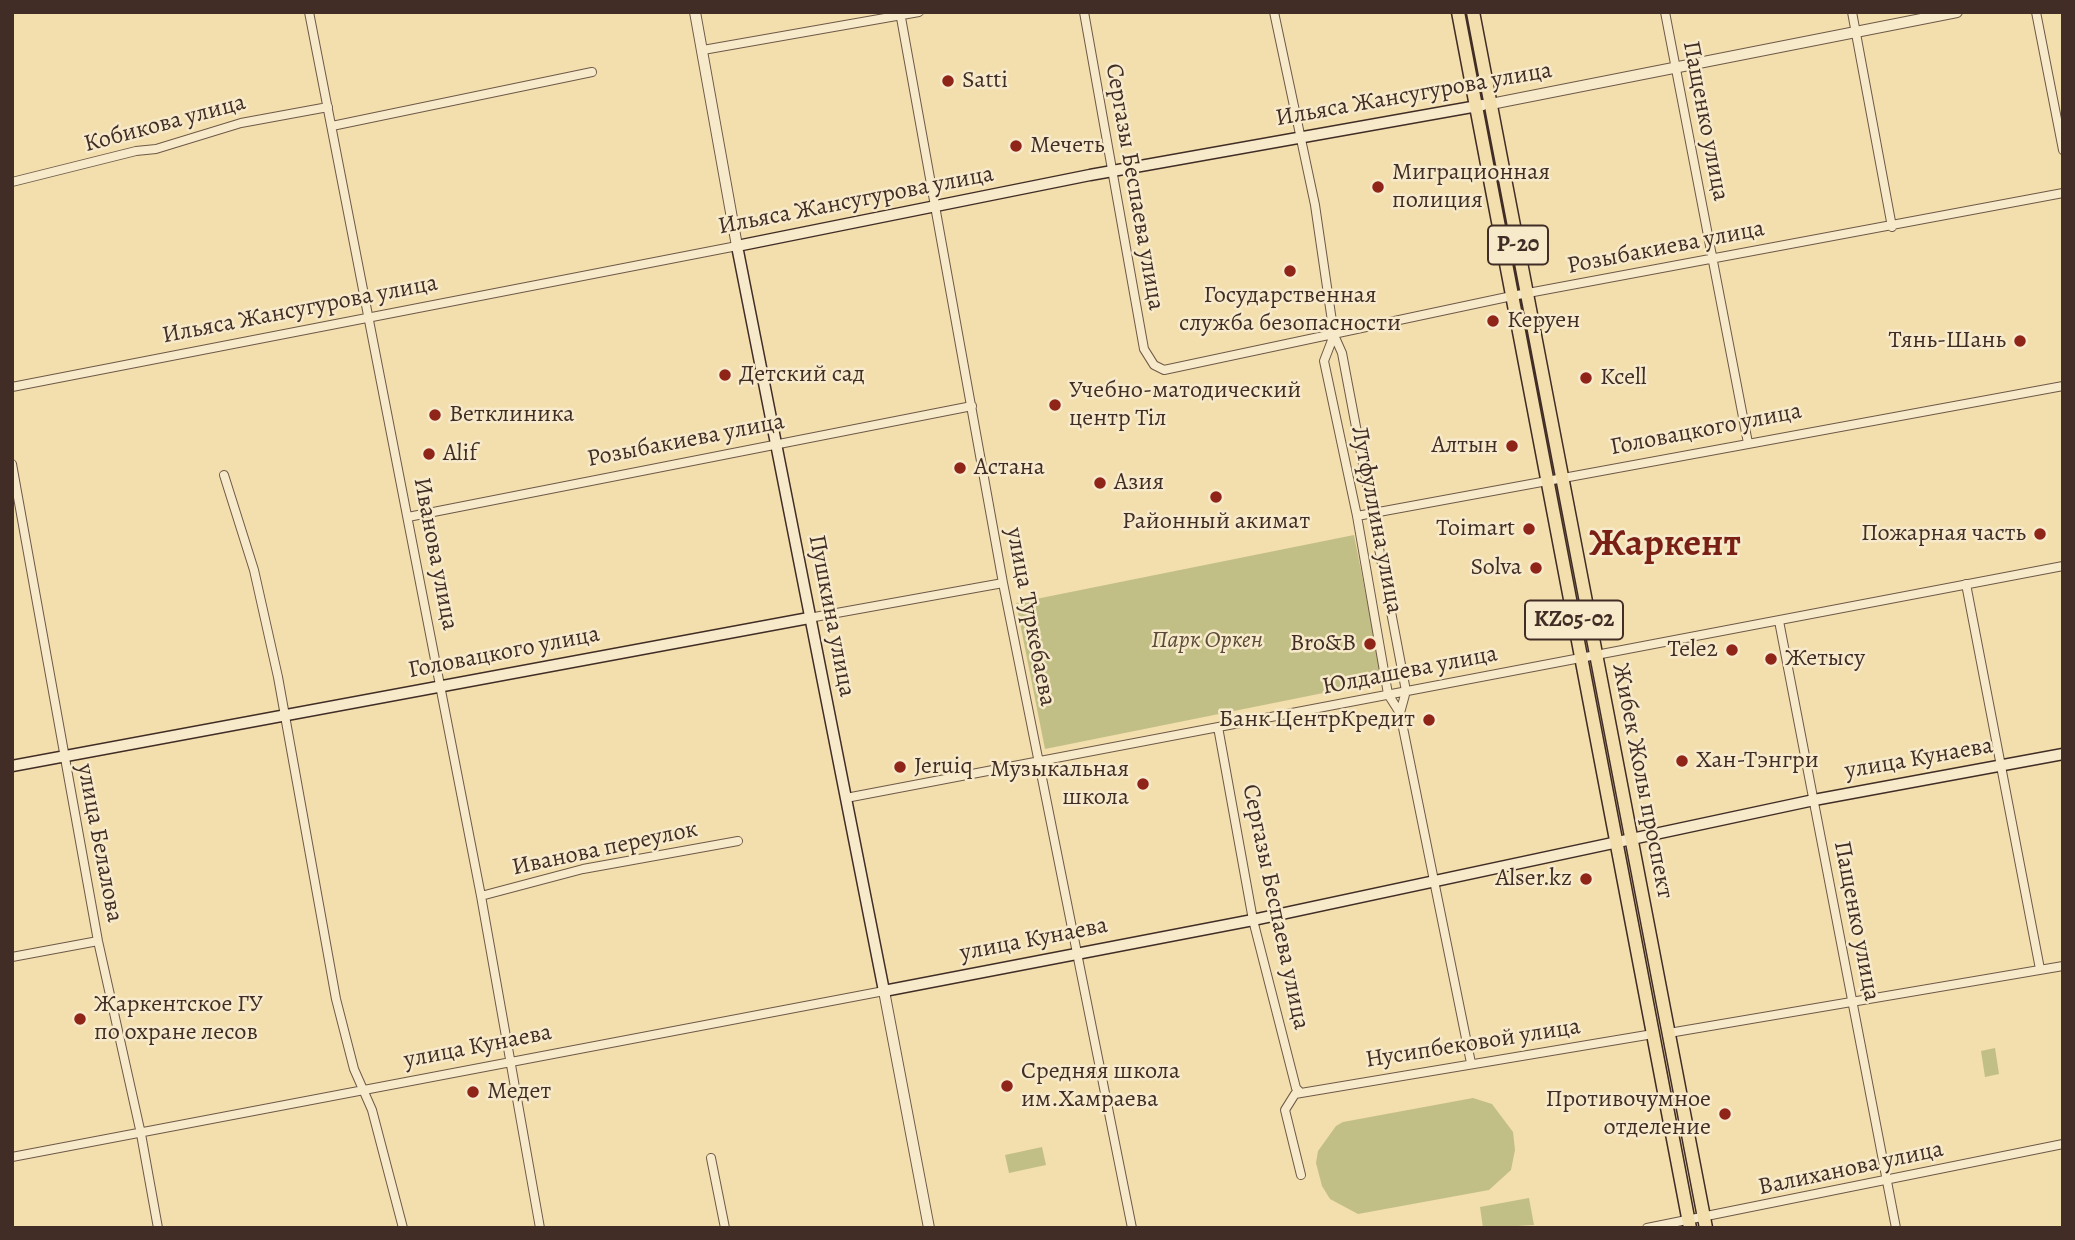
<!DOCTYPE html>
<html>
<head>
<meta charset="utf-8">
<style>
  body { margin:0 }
  #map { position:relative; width:2075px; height:1240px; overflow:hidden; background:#f3deae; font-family:Alegreya,serif }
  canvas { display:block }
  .frame { position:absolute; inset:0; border:14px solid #412d25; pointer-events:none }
</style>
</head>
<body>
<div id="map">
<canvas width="2075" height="1240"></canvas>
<div class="frame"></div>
</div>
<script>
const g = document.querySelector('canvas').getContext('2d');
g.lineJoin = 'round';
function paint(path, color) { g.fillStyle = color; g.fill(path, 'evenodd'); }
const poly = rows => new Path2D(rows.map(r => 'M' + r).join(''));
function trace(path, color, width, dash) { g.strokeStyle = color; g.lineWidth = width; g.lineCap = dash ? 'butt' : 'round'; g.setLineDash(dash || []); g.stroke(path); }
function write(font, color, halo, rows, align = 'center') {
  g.font = font + ' Alegreya,serif'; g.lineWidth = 5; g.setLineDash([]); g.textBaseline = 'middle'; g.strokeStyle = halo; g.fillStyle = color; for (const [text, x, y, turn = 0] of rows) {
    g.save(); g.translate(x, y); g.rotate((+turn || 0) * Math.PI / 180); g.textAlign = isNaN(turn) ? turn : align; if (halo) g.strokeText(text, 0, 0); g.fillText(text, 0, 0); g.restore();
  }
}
const green = poly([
  [1354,535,1383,681,1045,749,1016,603],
  [1995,1048,1999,1074,1985,1077,1981,1051],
  [1473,1098,1492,1104,1513,1132,1515,1150,1511,1170,1489,1190,1358,1214,1330,1199,1322,1186,1316,1163,1318,1151,1336,1126,1343,1122],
  [1042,1147,1046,1165,1009,1173,1005,1155],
  [1529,1198,1534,1225,1483,1228,1480,1207]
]);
const minor = poly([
  [309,12,481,896,540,1228],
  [900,12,1003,583,1132,1228],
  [1084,12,1144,349,1154,365,1164,370,1512,296,2063,193],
  [1274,12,1315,205,1334,335,1342,353,1406,691,1400,713],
  [1665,12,1748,443],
  [1852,12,1892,227],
  [2036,12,2063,150],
  [703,50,919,12],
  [332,126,592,72],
  [12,182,136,151,156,149,241,123,328,107],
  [1334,335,1324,361,1357,516,1388,694,1400,713,1471,1063],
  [12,387,737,246],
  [12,464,98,941,141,1134,158,1228],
  [224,475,254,570,278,677,336,999,354,1069,372,1110,403,1228],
  [1357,516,2063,386],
  [408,517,972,406],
  [1966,584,2040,969],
  [809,618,1003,583],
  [1779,621,1896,1228],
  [1218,727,1253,920,1296,1088,1300,1092],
  [846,798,2063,566],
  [481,896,583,869,738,841],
  [12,957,98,941],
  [1669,1033,2063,966],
  [12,1157,884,991],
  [711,1158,725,1228],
  [1301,1175,1285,1110,1295,1094,1653,1034],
  [1647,1228,2063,1144]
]);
const tertiary = poly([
  [695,12,737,246],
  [1491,104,1957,12],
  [884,991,929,1228]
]);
const secondary = poly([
  [1483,105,1090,175,737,246,884,991,1253,920,1814,800,2063,754],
  [12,766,809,618]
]);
const trunk = poly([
  [1458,12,1690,1228],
  [1473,12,1706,1228]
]);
const markers = [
  [948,81,7,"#8f2418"],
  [1016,146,7,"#8f2418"],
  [1378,187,7,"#8f2418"],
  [1290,271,7,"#8f2418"],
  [1493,321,7,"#8f2418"],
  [2020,341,7,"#8f2418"],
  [725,375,7,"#8f2418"],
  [1586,378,7,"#8f2418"],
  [1055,405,7,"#8f2418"],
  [435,415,7,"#8f2418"],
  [1512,446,7,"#8f2418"],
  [429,454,7,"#8f2418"],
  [960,468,7,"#8f2418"],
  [1100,483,7,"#8f2418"],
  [1216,497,7,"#8f2418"],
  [1529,529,7,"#8f2418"],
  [2040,534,7,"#8f2418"],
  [1536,568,7,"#8f2418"],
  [1370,644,7,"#8f2418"],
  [1732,650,7,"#8f2418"],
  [1771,659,7,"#8f2418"],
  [1429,720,7,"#8f2418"],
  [1682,761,7,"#8f2418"],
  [900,767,7,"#8f2418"],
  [1143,784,7,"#8f2418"],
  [1586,879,7,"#8f2418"],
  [80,1019,7,"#8f2418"],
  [1007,1086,7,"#8f2418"],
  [473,1092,7,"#8f2418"],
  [1725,1114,7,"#8f2418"]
];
const shields = [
  [1518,245,60],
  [1574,620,98]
];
const shieldNames = [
  ["Р-20",1518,245],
  ["KZ05-02",1574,620]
];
const poiNames = [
  ["Satti",962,81],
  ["Мечеть",1030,146],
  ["Миграционная",1392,173],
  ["полиция",1392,201],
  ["Государственная",1290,296,"center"],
  ["служба безопасности",1290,324,"center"],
  ["Керуен",1507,321],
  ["Тянь-Шань",2006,341,"right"],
  ["Детский сад",739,375],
  ["Kcell",1600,378],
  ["Учебно-матодический",1069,391],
  ["центр Тіл",1069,419],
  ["Ветклиника",449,415],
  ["Алтын",1498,446,"right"],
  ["Alif",443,454],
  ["Астана",974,468],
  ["Азия",1114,483],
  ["Районный акимат",1216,522,"center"],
  ["Toimart",1515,529,"right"],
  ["Пожарная часть",2026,534,"right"],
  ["Solva",1522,568,"right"],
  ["Bro&B",1356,644,"right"],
  ["Tele2",1718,650,"right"],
  ["Жетысу",1785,659],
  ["Банк ЦентрКредит",1415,720,"right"],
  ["Хан-Тэнгри",1696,761],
  ["Jeruiq",914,767],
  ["Музыкальная",1129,770,"right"],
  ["школа",1129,798,"right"],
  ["Alser.kz",1572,879,"right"],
  ["Жаркентское ГУ",94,1005],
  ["по охране лесов",94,1033],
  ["Средняя школа",1021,1072],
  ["им.Хамраева",1021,1100],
  ["Медет",487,1092],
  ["Противочумное",1711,1100,"right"],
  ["отделение",1711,1128,"right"]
];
const streetNames = [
  ["Ильяса Жансугурова улица",1414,95,-10],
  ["Пащенко улица",1705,121,79],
  ["Кобикова улица",165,124,-15],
  ["Сергазы Беспаева улица",1134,187,80],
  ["Ильяса Жансугурова улица",856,201,-11],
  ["Розыбакиева улица",1666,248,-11],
  ["Ильяса Жансугурова улица",300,310,-11],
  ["Головацкого улица",1706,430,-11],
  ["Розыбакиева улица",686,441,-11],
  ["Лутфуллина улица",1376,520,79],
  ["Иванова улица",435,554,79],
  ["Пушкина улица",831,616,79],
  ["улица Туркебаева",1030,617,79],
  ["Головацкого улица",504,653,-11],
  ["Юлдашева улица",1410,671,-11],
  ["улица Кунаева",1919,759,-10],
  ["Жибек Жолы проспект",1642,781,79],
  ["улица Белалова",99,843,79],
  ["Иванова переулок",605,849,-12],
  ["Сергазы Беспаева улица",1275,907,78],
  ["Пащенко улица",1856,921,79],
  ["улица Кунаева",1034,940,-11],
  ["Нусипбековой улица",1473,1044,-9],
  ["улица Кунаева",478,1047,-11],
  ["Валиханова улица",1851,1169,-12]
];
const parkNames = [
  ["Парк Оркен",1207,641]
];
const townNames = [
  ["Жаркент",1665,546]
];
paint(green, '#c2bf86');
trace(minor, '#6e5947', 10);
trace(tertiary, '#6e5947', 12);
trace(secondary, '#412d25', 13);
trace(trunk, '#412d25', 15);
trace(minor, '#f7eaca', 8);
trace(tertiary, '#f7eaca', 10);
trace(secondary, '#f7eaca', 10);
trace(trunk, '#f3deae', 12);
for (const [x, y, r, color] of markers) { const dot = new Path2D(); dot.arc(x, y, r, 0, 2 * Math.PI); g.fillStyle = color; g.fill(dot); trace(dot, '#f7eaca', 2.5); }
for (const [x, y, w] of shields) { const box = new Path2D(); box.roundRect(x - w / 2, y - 19.5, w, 39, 5); g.fillStyle = '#f7eaca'; g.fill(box); trace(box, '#412d25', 2); }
write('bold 23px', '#412d25', null, shieldNames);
write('24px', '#412d25', '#f7eaca', poiNames, 'left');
write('24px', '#412d25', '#f7eaca', streetNames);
write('italic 24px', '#5b4a38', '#f7eaca', parkNames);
write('bold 38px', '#7a1f14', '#f7eaca', townNames);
</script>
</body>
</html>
